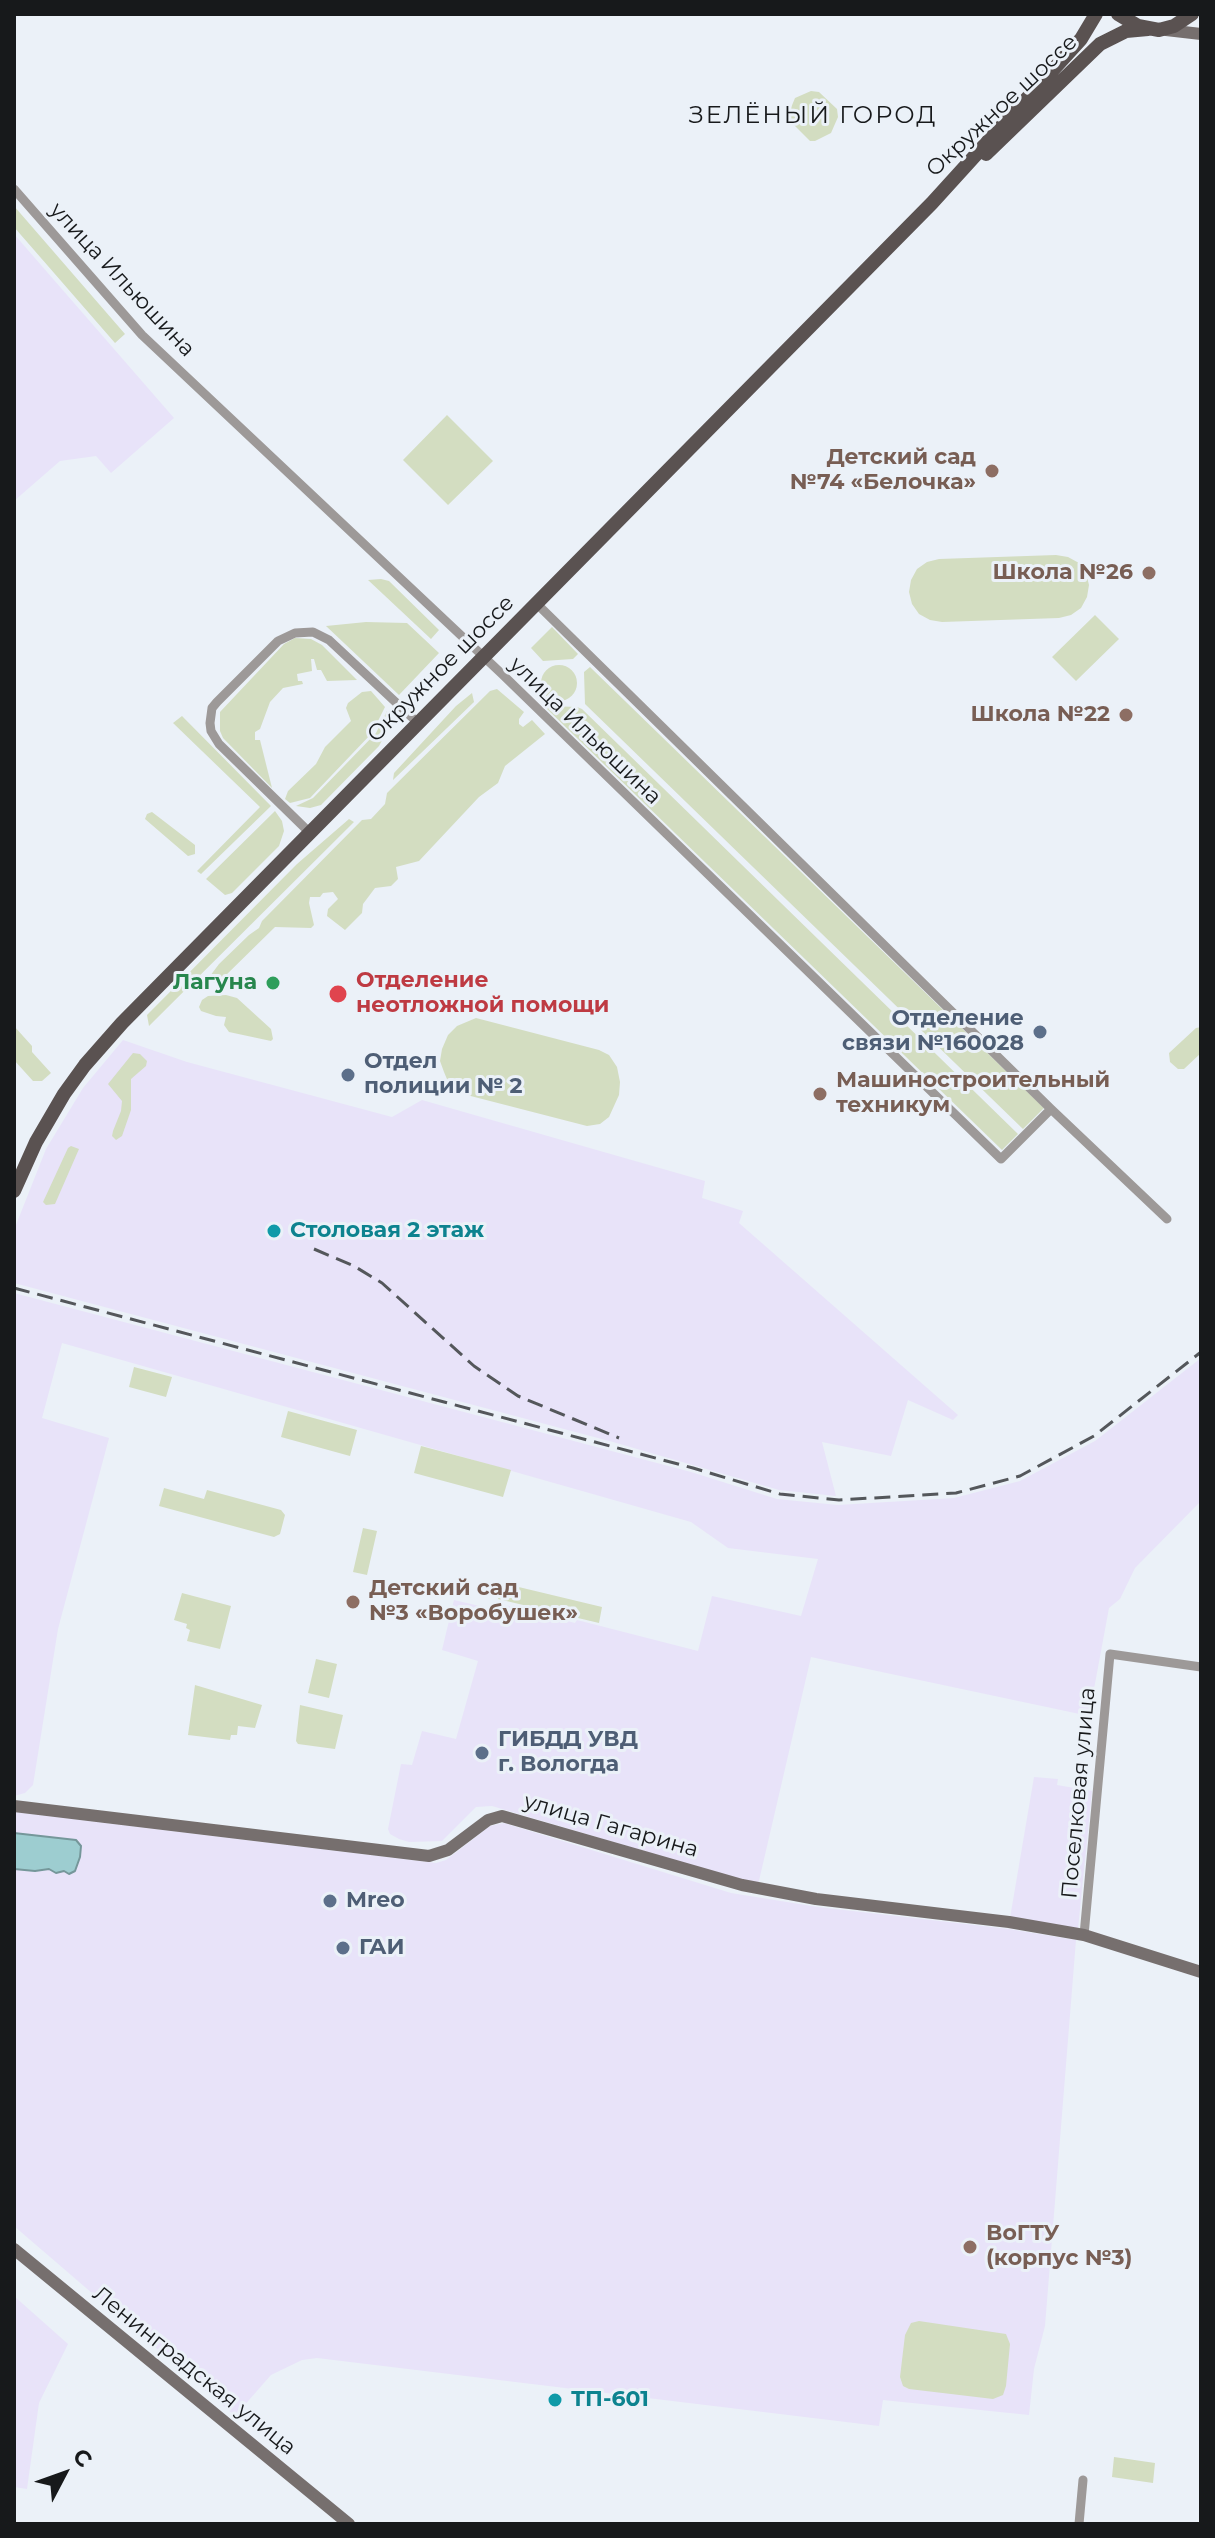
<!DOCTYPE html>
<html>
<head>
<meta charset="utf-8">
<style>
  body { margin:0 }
  #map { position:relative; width:1215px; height:2538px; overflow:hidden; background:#ebf1f8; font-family:Montserrat,sans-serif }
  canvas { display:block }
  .frame { position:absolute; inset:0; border:16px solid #17191b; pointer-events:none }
  .north { position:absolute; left:24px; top:2434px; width:80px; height:80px; -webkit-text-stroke:6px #ebf1f8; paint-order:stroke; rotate:49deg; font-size:22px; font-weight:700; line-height:32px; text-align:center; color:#17191b }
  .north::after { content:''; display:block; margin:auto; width:28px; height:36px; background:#17191b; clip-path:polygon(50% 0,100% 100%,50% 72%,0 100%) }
</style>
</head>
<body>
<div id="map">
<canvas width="1215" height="2538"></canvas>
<div class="frame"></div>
<div class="north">С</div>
</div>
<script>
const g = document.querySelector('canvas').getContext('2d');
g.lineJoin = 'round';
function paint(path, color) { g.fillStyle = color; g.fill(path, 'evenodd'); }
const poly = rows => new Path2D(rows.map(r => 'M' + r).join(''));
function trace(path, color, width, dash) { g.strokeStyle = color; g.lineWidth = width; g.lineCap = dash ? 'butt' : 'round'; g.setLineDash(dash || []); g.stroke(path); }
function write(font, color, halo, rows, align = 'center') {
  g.font = font + ' Montserrat,sans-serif'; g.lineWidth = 6; g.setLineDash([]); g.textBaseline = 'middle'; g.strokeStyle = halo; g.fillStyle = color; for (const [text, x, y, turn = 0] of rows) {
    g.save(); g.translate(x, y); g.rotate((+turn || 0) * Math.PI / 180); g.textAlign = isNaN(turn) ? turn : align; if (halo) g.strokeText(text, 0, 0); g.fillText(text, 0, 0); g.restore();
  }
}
const industrial = poly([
  [14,234,174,418,111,473,96,456,60,461,14,501],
  [123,1040,187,1062,392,1117,422,1100,705,1181,702,1198,743,1211,739,1223,958,1415,953,1420,908,1400,891,1456,822,1442,836,1496,779,1490,613,1442,14,1283,14,1230,46,1149,83,1088],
  [14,1293,691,1472,777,1499,838,1505,954,1498,1020,1481,1095,1441,1201,1358,1201,1501,1135,1568,1120,1599,1109,1608,1089,1716,811,1657,758,1885,492,1806,476,1807,442,1841,409,1842,399,1839,390,1834,388,1829,401,1764,412,1765,422,1731,456,1739,478,1661,442,1650,454,1600,492,1609,494,1602,575,1623,577,1620,698,1651,712,1596,801,1616,818,1559,728,1548,691,1522,62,1343,42,1418,109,1438,58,1629,33,1785,25,1793,14,1796],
  [1034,1777,1058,1779,1057,1785,1092,1791,1078,1929,1010,1918],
  [14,1812,436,1863,446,1860,490,1826,504,1823,731,1893,818,1907,1009,1929,1076,1940,1045,2326,1034,2369,1029,2415,883,2400,879,2426,317,2358,302,2360,271,2375,235,2416,14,2226],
  [14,2296,68,2344,39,2403,27,2489,14,2487]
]);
const green = poly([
  [811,91,819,92,837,109,838,117,831,133,815,141,810,141,788,119,788,115,795,98],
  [14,206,125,334,115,343,14,227],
  [447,415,493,461,448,505,403,460],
  [1056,555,1068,557,1079,563,1086,573,1089,585,1087,597,1081,608,1071,615,1059,618,942,622,930,620,919,614,912,604,909,592,911,580,917,569,927,562,939,559],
  [381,579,389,581,439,630,431,639,368,580],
  [1095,615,1119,639,1076,681,1052,657],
  [366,622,407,623,439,653,399,695,326,626],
  [552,627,578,654,573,659,543,661,531,648],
  [295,638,311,639,322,645,357,680,327,681,321,670,317,670,314,659,311,659,312,671,297,674,298,681,302,681,303,684,283,688,270,702,260,729,255,732,255,740,260,740,272,788,223,738,220,731,220,712,284,644],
  '541 683a18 18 0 1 1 36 0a18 18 0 1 1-36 0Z',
  [590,667,1044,1108,1023,1129,585,704,584,672],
  [497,689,524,712,519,719,519,724,523,727,532,720,545,734,505,766,498,783,479,797,419,861,396,867,398,879,391,886,375,888,363,904,362,913,345,930,327,916,328,909,338,899,333,892,323,893,320,897,310,897,309,903,314,925,311,928,275,927,220,981,214,983,210,976,219,964,249,935,259,928,262,921,362,820,371,819,385,804,387,793,490,691],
  [371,691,385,707,372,733,310,798,290,803,285,799,288,791,316,764,325,747,351,721,346,708,348,703,362,692],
  [472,693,474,702,393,780,394,773,456,706],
  [548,706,577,707,582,709,1018,1134,1002,1150,546,708],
  [387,711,389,727,379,746,321,805,310,808,296,806,313,798,376,733],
  [182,716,271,806,201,874,197,871,199,869,260,807,173,723],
  [275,811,282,821,284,831,279,846,232,893,225,895,206,879],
  [152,812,195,845,195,854,188,856,145,819,147,814],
  [349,819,354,822,149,1026,147,1015,297,864],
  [226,995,237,998,271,1029,273,1039,271,1041,229,1032,224,1025,226,1017,216,1016,201,1011,199,1007,202,1000,208,996],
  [476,1018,599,1050,609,1055,617,1067,620,1082,619,1095,609,1117,600,1124,587,1126,459,1093,449,1084,444,1072,440,1061,442,1049,448,1035,457,1026],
  [14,1026,32,1046,32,1052,51,1073,42,1081,33,1081,14,1060],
  [1201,1027,1201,1053,1184,1069,1178,1069,1170,1062,1169,1053,1196,1028],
  [133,1053,140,1054,147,1061,146,1066,131,1079,131,1110,122,1136,116,1140,112,1136,113,1131,121,1111,122,1101,108,1084],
  [71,1146,79,1149,55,1204,46,1205,43,1202,68,1148],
  [134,1367,172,1377,166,1397,129,1387],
  [288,1411,357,1430,350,1456,281,1437],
  [421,1446,511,1470,503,1497,414,1473],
  [164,1488,204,1499,207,1490,281,1510,285,1515,280,1534,274,1537,159,1506],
  [363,1528,377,1531,367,1575,353,1572],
  [502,1583,602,1607,599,1623,498,1599],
  [182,1593,231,1606,220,1649,187,1641,190,1630,186,1628,187,1624,174,1620],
  [316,1659,337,1664,329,1698,308,1693],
  [195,1685,262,1705,255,1728,238,1726,237,1735,231,1735,230,1740,188,1735],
  [300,1705,343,1715,335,1749,298,1744,296,1741],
  [919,2321,1006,2334,1010,2344,1006,2386,1003,2395,993,2399,909,2389,903,2386,900,2377,905,2335,911,2323],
  [1114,2457,1155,2463,1153,2483,1112,2477]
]);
const water = poly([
  [14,1833,76,1840,81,1846,80,1857,75,1871,69,1874,64,1871,56,1873,49,1869,35,1871,14,1869,14,1833]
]);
const street = poly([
  [14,189,142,335,502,674,1001,1159,1051,1109],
  [537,604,1051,1109,1167,1219],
  [310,833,219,744,211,731,210,723,212,708,217,702,278,641,295,633,313,632,329,640,418,723],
  [1084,1935,1110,1654,1201,1667],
  [1079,2524,1083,2480]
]);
const secondary = poly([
  [1166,30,1201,34],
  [14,1806,429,1856,448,1850,488,1820,502,1816,742,1885,816,1899,1009,1922,1084,1935,1201,1972],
  [14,2249,349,2524]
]);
const primary = poly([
  [1118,14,1138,26,1159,30,1174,26,1192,14],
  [986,154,1100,44,1126,31,1148,29],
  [14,1191,36,1142,64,1094,85,1065,122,1023,932,203,1081,39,1096,14]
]);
const rail = poly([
  [314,1249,354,1266,382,1283,474,1366,518,1396,619,1438],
  [14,1288,693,1468,780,1494,839,1500,956,1493,1020,1476,1094,1436,1201,1352]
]);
const markers = [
  [992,471,8,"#8d6e63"],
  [1149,573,8,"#8d6e63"],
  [1126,715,8,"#8d6e63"],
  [273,983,8,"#2e9e5b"],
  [338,994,10,"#e0444e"],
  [1040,1032,8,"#5c6f8a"],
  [348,1075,8,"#5c6f8a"],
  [820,1094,8,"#8d6e63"],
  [274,1231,8,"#0f9aa8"],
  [353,1602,8,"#8d6e63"],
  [482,1753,8,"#5c6f8a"],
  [330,1901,8,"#5c6f8a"],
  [343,1948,8,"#5c6f8a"],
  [970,2247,8,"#8d6e63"],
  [555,2400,8,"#0f9aa8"]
];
const streetNames = [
  ["Окружное шоссе",1002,106,-43],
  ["улица Ильюшина",122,280,47],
  ["Окружное шоссе",441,669,-45],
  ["улица Ильюшина",585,731,44],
  ["Поселковая улица",1079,1793,-85],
  ["улица Гагарина",611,1826,16],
  ["Ленинградская улица",194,2371,39]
];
const educationNames = [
  ["Детский сад",976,458],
  ["№74 «Белочка»",976,483],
  ["Школа №26",1133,573],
  ["Школа №22",1110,715],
  ["Машиностроительный",836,1081,"left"],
  ["техникум",836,1106,"left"],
  ["Детский сад",369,1589,"left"],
  ["№3 «Воробушек»",369,1614,"left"],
  ["ВоГТУ",986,2234,"left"],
  ["(корпус №3)",986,2259,"left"]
];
const healthNames = [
  ["Отделение",356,981],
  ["неотложной помощи",356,1006]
];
const leisureNames = [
  ["Лагуна",257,983]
];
const serviceNames = [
  ["Отделение",1024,1019,"right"],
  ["связи №160028",1024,1044,"right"],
  ["Отдел",364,1062],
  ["полиции № 2",364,1087],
  ["ГИБДД УВД",498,1740],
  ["г. Вологда",498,1765],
  ["Mreo",346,1901],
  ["ГАИ",359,1948]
];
const cultureNames = [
  ["Столовая 2 этаж",290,1231],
  ["ТП-601",571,2400]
];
const neighbourhoodNames = [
  ["ЗЕЛЁНЫЙ ГОРОД",813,116]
];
paint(industrial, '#e8e3f9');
paint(green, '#d3ddc1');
paint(water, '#9dcdd0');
trace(water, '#75979a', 2);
trace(street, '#9d9998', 9);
trace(secondary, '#766f6e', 12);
trace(primary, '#5a5251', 14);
trace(rail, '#54575b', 3, [16, 8]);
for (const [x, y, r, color] of markers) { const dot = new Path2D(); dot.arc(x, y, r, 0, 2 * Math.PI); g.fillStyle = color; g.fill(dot); trace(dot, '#ebf1f8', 3); }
write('22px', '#17191b', '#ebf1f8', streetNames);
write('bold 22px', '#785e54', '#ebf1f8', educationNames, 'right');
write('bold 22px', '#be3a42', '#ebf1f8', healthNames, 'left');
write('bold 22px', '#27864d', '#ebf1f8', leisureNames, 'right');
write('bold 22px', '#4e5e75', '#ebf1f8', serviceNames, 'left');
write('bold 22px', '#0d838f', '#ebf1f8', cultureNames, 'left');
g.letterSpacing = '2px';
write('24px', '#17191b', '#ebf1f8', neighbourhoodNames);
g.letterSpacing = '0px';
</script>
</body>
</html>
